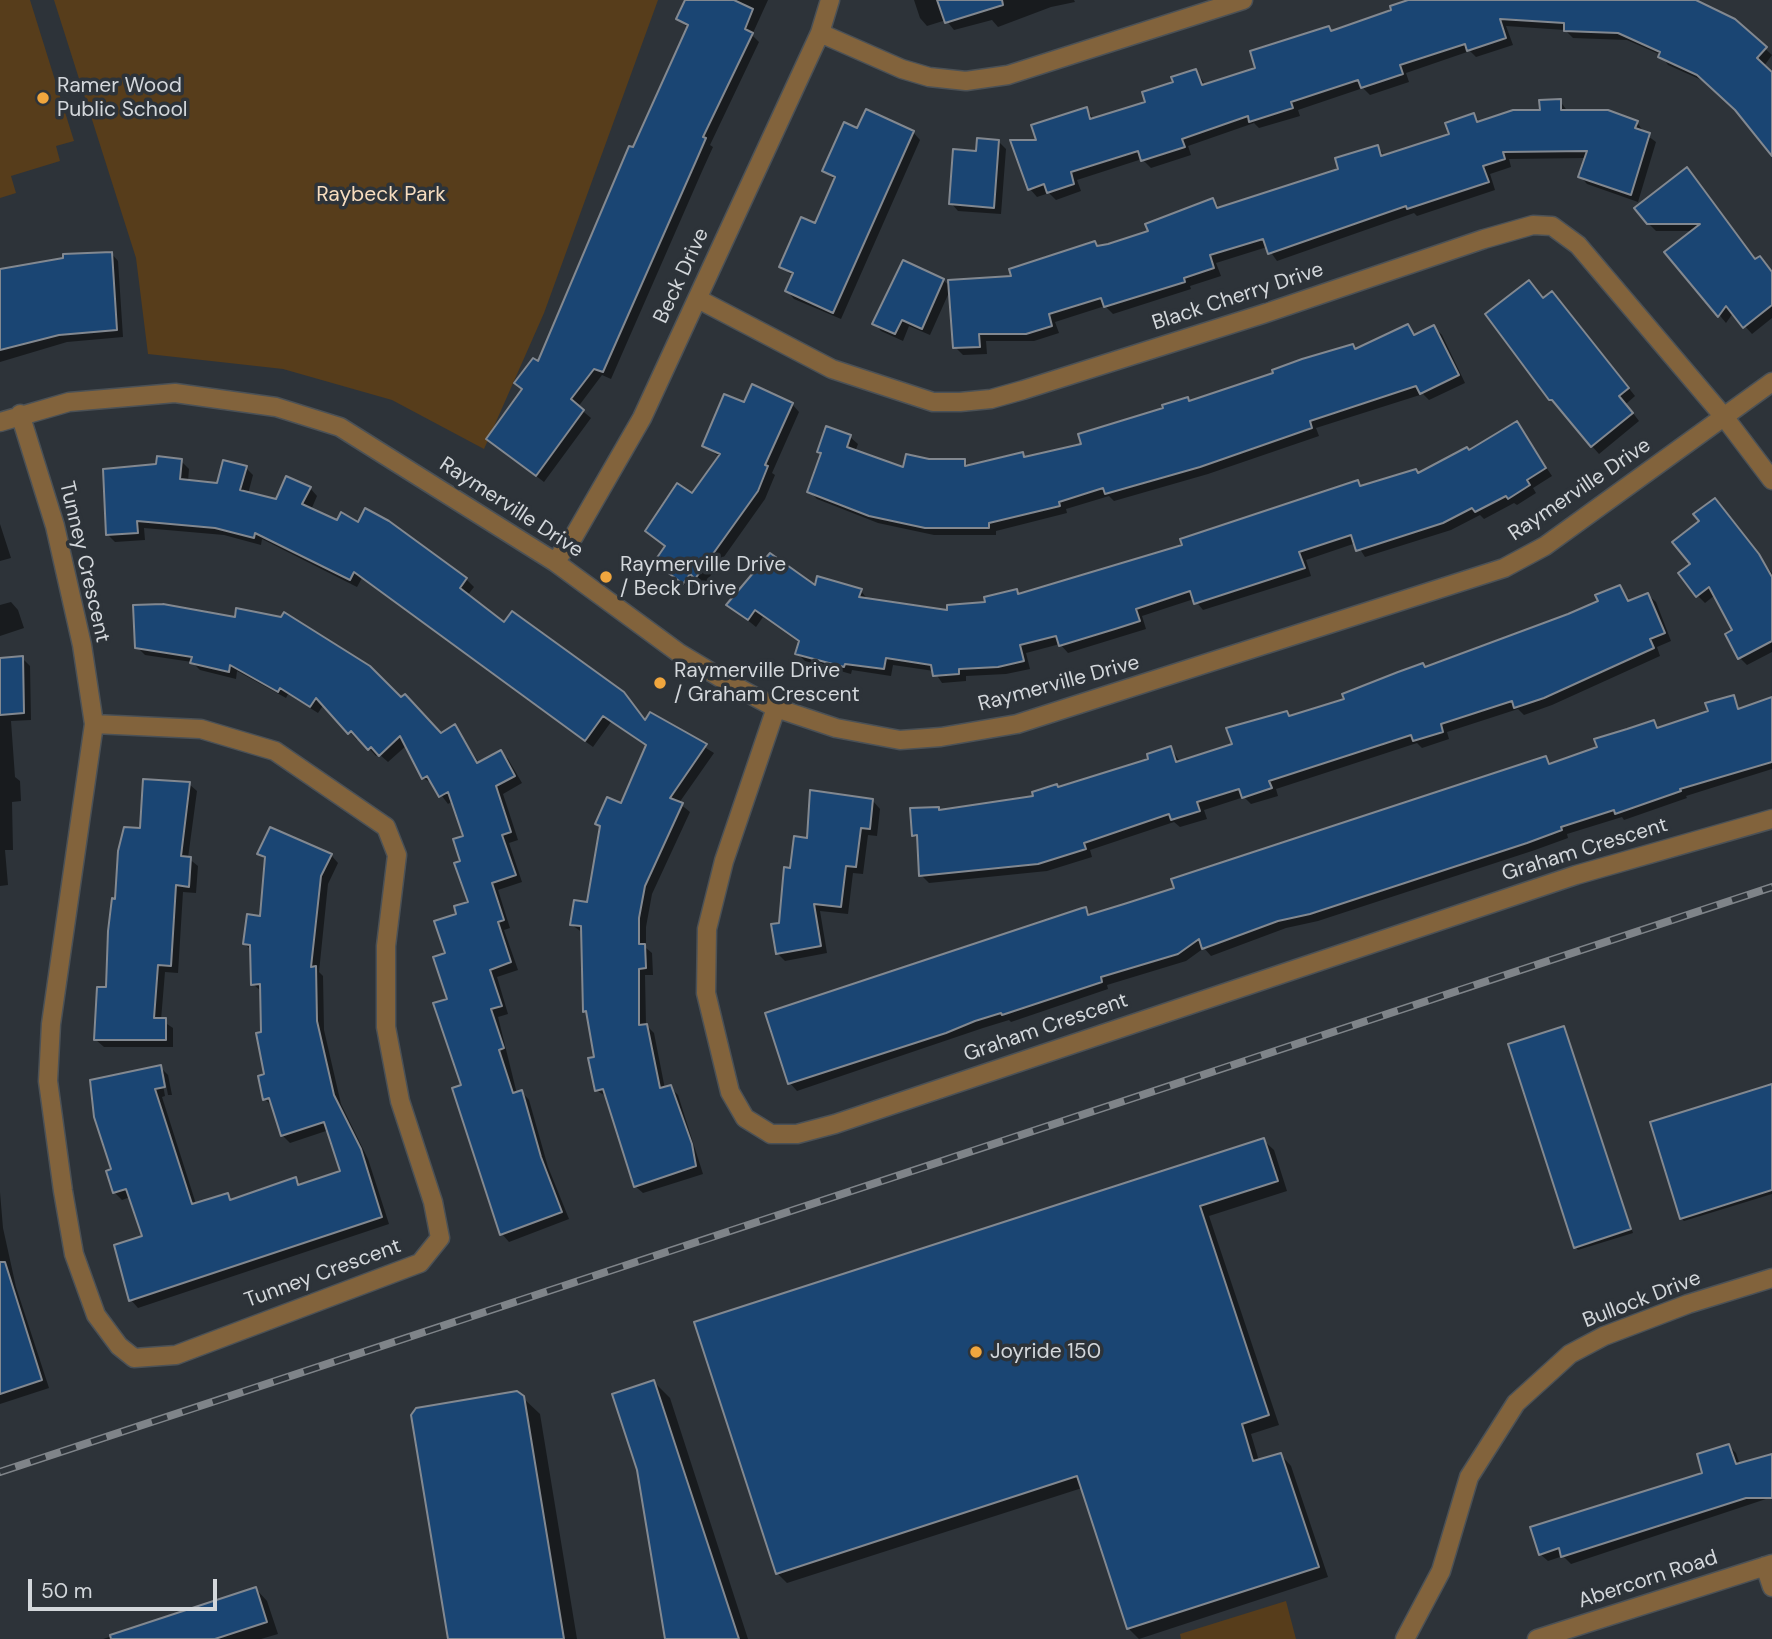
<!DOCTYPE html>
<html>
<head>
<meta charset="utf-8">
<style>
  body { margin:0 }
  #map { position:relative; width:1772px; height:1639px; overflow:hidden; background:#2d3339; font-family:"DM Sans",sans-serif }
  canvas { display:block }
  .scale { position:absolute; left:28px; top:1579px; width:189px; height:32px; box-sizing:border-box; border:4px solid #d3d7db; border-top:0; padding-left:9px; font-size:21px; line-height:24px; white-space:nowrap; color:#d3d7db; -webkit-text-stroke:5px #2d3339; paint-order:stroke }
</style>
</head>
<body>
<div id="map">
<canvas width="1772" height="1639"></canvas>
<div class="scale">50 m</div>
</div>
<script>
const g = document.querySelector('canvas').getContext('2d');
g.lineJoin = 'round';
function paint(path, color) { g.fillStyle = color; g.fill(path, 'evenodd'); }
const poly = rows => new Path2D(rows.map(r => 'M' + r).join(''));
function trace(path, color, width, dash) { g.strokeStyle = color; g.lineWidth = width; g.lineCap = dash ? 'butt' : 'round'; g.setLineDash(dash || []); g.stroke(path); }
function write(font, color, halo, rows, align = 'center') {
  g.font = font + ' "DM Sans",sans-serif'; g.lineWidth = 7; g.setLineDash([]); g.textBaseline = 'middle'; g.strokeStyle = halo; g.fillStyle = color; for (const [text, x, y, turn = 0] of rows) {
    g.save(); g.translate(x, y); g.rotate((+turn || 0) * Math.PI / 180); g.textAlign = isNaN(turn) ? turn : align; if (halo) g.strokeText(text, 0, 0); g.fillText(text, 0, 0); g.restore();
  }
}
const green = poly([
  [0,0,30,0,74,141,56,146,60,161,11,176,16,193,0,198],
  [54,0,658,0,544,313,484,449,392,400,283,369,148,354,136,258],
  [1286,1601,1296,1639,1181,1639,1180,1634]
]);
const shadow = poly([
  [687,0,768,0,752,35,759,42,710,145,713,147,703,169,611,379,602,375,578,407,591,418,544,482,488,439,523,391,516,383,538,364,688,28,678,19],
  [914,0,1074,0,1075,2,1051,7,998,27,992,20,954,30,946,20,927,26,920,18],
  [1414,0,1687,0,1734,20,1772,55,1764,66,1772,74,1772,154,1738,111,1706,82,1668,65,1661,55,1627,40,1573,38,1565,30,1506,26,1513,45,1476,57,1470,51,1406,73,1409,82,1370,95,1363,88,1298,110,1300,116,1259,128,1254,123,1188,146,1191,155,1151,168,1142,159,1077,180,1081,191,1056,200,1049,193,1037,197,1030,189,1039,142,1086,109,1094,119,1147,103,1196,71,1206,86,1257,69,1329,28,1333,32],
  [1560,101,1568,112,1637,122,1644,133,1656,142,1638,202,1587,184,1580,176,1586,158,1509,159,1511,167,1490,174,1495,190,1417,216,1414,213,1277,261,1267,247,1216,263,1221,276,1190,286,1191,289,1113,314,1105,306,1055,322,1059,333,1034,341,986,341,987,354,963,355,955,347,951,288,930,335,909,326,903,341,881,331,874,323,943,280,951,287,1013,277,1095,243,1099,248,1150,232,1213,200,1221,209,1341,170,1377,147,1385,156,1452,135,1474,115,1481,123,1541,112],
  [858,131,913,132,920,140,841,319,794,299,787,291,793,276,781,267,815,225,836,181,824,171],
  [999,142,1006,149,1001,214,958,211,951,203,978,153],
  [1686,169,1756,261,1772,272,1772,318,1752,334,1733,313,1726,323,1667,252,1694,231,1656,231,1648,223],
  [111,253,118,261,123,337,67,342,0,362,0,277],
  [1544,300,1559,301,1635,396,1626,404,1639,421,1599,454,1550,399],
  [1408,326,1417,336,1434,327,1442,335,1465,383,1429,400,1423,394,1316,428,1319,436,1208,474,1114,501,1109,496,1066,509,1067,513,996,531,996,535,934,535,878,523,817,499,809,491,822,455,819,451,850,437,858,444,855,452,905,469,929,461,964,461,969,466,1023,454,1027,458,1084,445,1187,399,1191,403,1352,346,1357,350],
  [792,404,799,412,772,473,775,475,765,499,704,585,698,581,691,590,656,562,667,547,647,531,693,496,720,457,704,446,745,405],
  [1517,424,1552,476,1533,488,1536,493,1517,505,1514,503,1484,519,1480,515,1451,530,1365,557,1356,543,1306,560,1311,576,1203,610,1194,599,1142,616,1146,629,1068,653,1060,644,1026,653,1030,669,1006,674,966,676,966,681,942,683,934,671,893,665,891,676,852,670,851,674,805,661,797,653,800,643,763,617,756,627,729,605,816,588,861,591,868,600,949,612,987,604,1016,591,1021,595,1127,561,1130,563,1145,559,1357,482,1362,487,1416,471,1420,475,1470,452],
  [181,461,189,469,188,482,218,485,246,468,253,475,248,494,276,501,310,488,317,496,311,510,338,522,388,522,466,579,474,587,467,596,504,625,623,693,646,721,651,714,714,753,679,803,690,812,652,894,646,927,646,948,652,953,653,975,645,975,646,1025,654,1033,665,1089,670,1087,678,1095,703,1174,643,1193,635,1186,607,1097,596,1090,596,1059,589,1015,584,1011,583,933,572,925,589,903,601,828,597,824,622,806,647,746,611,722,593,747,362,578,357,587,262,539,261,545,224,535,144,528,145,540,115,542,107,534],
  [1715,500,1772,573,1772,652,1747,665,1740,658,1735,631,1715,595,1705,603,1697,595,1692,565,1701,521],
  [0,524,11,558,0,561],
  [1620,587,1631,602,1648,595,1656,602,1671,641,1657,647,1660,656,1552,705,1524,715,1518,709,1447,732,1449,739,1422,748,1417,743,1276,789,1278,796,1251,804,1244,797,1204,810,1207,819,1180,827,1174,822,1090,850,1092,857,1047,871,929,883,921,875,919,840,914,835,938,809,941,811,1035,797,1150,760,1171,748,1180,762,1234,745,1287,713,1291,717,1346,700,1569,616,1600,602],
  [11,602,18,610,24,628,0,636,0,605],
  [135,607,401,700,441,735,455,727,480,764,501,752,508,759,522,783,503,794,518,840,509,843,522,882,498,890,510,928,504,930,518,970,497,977,508,1014,498,1017,517,1094,522,1092,529,1100,548,1167,569,1219,509,1242,502,1234,463,1086,449,1000,447,954,458,915,470,903,462,862,465,837,453,801,448,804,433,784,423,778,407,745,388,762,379,754,376,756,359,738,357,740,324,704,318,713,288,694,286,698,237,671,236,679,200,670,192,662,145,655,137,647],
  [22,658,30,666,31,720,11,721,15,777,20,781,21,801,12,802,13,850,5,850,8,885,0,886,0,660],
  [1772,699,1772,769,1686,796,1687,798,1624,820,1622,817,1567,834,1568,838,1535,850,1318,921,1286,928,1211,956,1204,948,1186,961,1107,985,1108,989,1011,1022,1009,1020,983,1028,797,1091,790,1083,767,1014,1085,909,1092,915,1125,906,1545,758,1552,764,1599,748,1654,722,1660,728,1709,720],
  [189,784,197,791,188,858,198,866,196,893,183,892,178,973,165,972,161,1020,173,1028,173,1047,104,1047,96,1040,108,989,117,900,141,830],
  [873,801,880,809,877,836,868,835,863,874,853,873,848,914,820,911,827,953,785,961,777,953,792,870,809,840],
  [259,854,331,855,338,863,328,884,319,972,323,976,324,1030,341,1104,368,1159,389,1224,138,1308,131,1300,144,1237,130,1197,122,1200,114,1192,114,1170,160,1067,168,1075,172,1095,168,1095,164,1074,161,1074,165,1096,162,1097,196,1204,227,1195,233,1201,295,1179,302,1186,342,1172,329,1130,290,1143,282,1135,273,1107,265,1099,262,992,253,984,252,951,245,944,261,918,266,860],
  [1563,1028,1633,1233,1578,1250,1575,1247],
  [1772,1086,1772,1194,1684,1221,1681,1218],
  [1263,1140,1274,1150,1287,1191,1209,1216,1279,1425,1251,1434,1259,1461,1281,1455,1291,1466,1328,1577,1139,1639,1128,1628,1082,1488,787,1583,777,1573],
  [0,1192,3,1228,16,1287,49,1388,0,1404],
  [654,1382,670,1398,748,1639,666,1639,639,1470],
  [523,1398,540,1414,577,1639,450,1639],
  [1729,1446,1736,1453,1740,1465,1772,1456,1772,1497,1571,1564,1563,1556,1548,1561,1540,1554,1705,1474],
  [256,1589,267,1601,278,1634,261,1639,103,1639]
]);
const building = poly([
  [685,0,734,0,753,9,745,29,753,33,703,137,706,138,696,161,603,372,594,369,571,399,584,410,536,476,486,439,522,389,514,383,533,358,538,361,629,146,633,147,688,25,676,19,685,0],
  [937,0,1002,0,1003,5,945,23,937,0],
  [1408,0,1696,0,1735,19,1767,47,1757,58,1772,72,1772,156,1735,110,1697,75,1658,57,1660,52,1618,33,1564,31,1564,23,1500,19,1506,38,1467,51,1465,44,1400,65,1403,74,1361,88,1358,80,1291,102,1293,108,1249,122,1248,116,1182,139,1185,147,1141,161,1138,151,1071,172,1074,184,1047,193,1044,184,1028,190,1010,140,1036,140,1031,125,1087,107,1090,119,1145,102,1142,92,1173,82,1171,77,1196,69,1202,85,1255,68,1250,51,1329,26,1331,31,1391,10,1390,6,1408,0],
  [1561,99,1561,110,1608,110,1638,121,1635,128,1650,133,1631,195,1578,177,1587,151,1503,152,1505,159,1483,166,1489,182,1407,209,1406,206,1268,254,1263,239,1210,255,1214,268,1184,278,1185,282,1104,307,1101,298,1049,314,1052,326,1026,334,979,334,980,347,953,348,948,280,1011,276,1009,269,1095,241,1097,246,1108,244,1148,231,1145,224,1213,198,1217,208,1338,169,1335,158,1378,145,1381,156,1449,134,1445,123,1474,113,1477,122,1513,110,1540,110,1539,100,1561,99],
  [866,109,914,131,833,313,785,291,793,273,779,267,801,217,815,223,835,177,822,171,844,122,857,128,866,109],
  [977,138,999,140,994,208,949,204,953,149,976,151,977,138],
  [1687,167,1755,259,1760,256,1772,272,1772,305,1743,328,1726,306,1718,317,1664,252,1700,224,1647,224,1634,208,1687,167],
  [112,252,117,330,59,335,0,350,0,269,63,258,63,254,112,252],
  [903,260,944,279,922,329,902,320,895,334,872,324,903,260],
  [1529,280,1543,298,1552,291,1629,388,1619,396,1633,413,1591,447,1552,400,1549,400,1485,314,1529,280],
  [1408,324,1414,335,1434,325,1459,375,1420,394,1416,386,1310,421,1312,428,1200,467,1105,494,1103,488,1059,502,1060,506,989,523,989,528,925,528,869,516,807,492,821,453,817,452,826,426,851,435,847,447,903,467,906,454,929,459,965,459,965,466,1023,452,1024,457,1081,444,1078,434,1163,408,1162,405,1188,397,1189,401,1273,373,1272,370,1302,359,1353,344,1355,349,1408,324],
  [752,384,793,403,765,465,768,466,758,491,695,579,690,574,683,584,654,562,665,546,645,531,677,483,692,493,720,454,702,446,724,394,744,402,752,384],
  [1517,421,1546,468,1527,480,1530,485,1508,499,1506,496,1475,512,1472,508,1443,523,1356,551,1351,535,1299,552,1305,568,1194,604,1190,591,1136,609,1140,621,1115,629,1059,646,1056,636,1020,645,1024,661,998,667,959,669,959,674,933,676,931,665,886,658,884,669,845,664,844,667,795,654,799,641,755,610,748,620,726,605,770,553,815,585,817,576,862,589,859,597,947,610,947,605,985,602,984,597,1017,589,1018,594,1182,545,1180,539,1358,480,1360,486,1416,469,1418,473,1467,447,1469,450,1517,421],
  [157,456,182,459,180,479,217,483,223,460,247,466,240,490,276,499,286,476,311,487,302,504,337,520,341,512,358,522,365,508,389,521,467,578,460,588,504,622,512,611,624,692,645,720,650,712,707,744,670,798,683,803,645,886,639,918,639,944,645,944,646,968,639,969,639,1025,647,1024,660,1088,671,1085,692,1144,696,1166,634,1187,603,1089,595,1091,588,1058,594,1057,586,1011,583,1012,581,926,570,925,574,900,587,902,600,826,595,824,607,797,621,803,646,745,603,716,585,741,354,572,350,580,255,533,254,538,215,528,137,521,138,533,106,535,103,469,156,464,157,456],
  [1715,498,1759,554,1772,577,1772,641,1738,659,1725,634,1732,630,1709,587,1696,597,1678,573,1690,564,1672,542,1699,521,1693,514,1715,498],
  [1620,585,1628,601,1648,593,1665,633,1650,639,1654,648,1544,698,1514,708,1512,701,1441,724,1443,732,1413,741,1411,735,1269,781,1272,788,1242,798,1239,789,1197,802,1200,811,1171,820,1169,814,1084,843,1086,849,1038,864,919,876,917,835,912,836,910,808,939,807,939,810,1033,796,1032,792,1057,784,1058,787,1148,759,1147,754,1171,746,1176,762,1232,744,1226,728,1287,711,1289,716,1344,699,1342,694,1398,672,1423,663,1425,667,1568,614,1598,601,1595,595,1620,585],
  [163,604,235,617,236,608,281,617,284,612,370,666,401,697,405,694,441,733,455,724,477,763,501,750,515,776,496,786,511,832,502,835,516,875,492,883,504,920,498,922,511,962,490,970,502,1006,491,1009,504,1048,499,1050,513,1093,522,1090,541,1157,562,1212,500,1235,452,1088,461,1085,433,1003,447,999,433,957,445,953,434,921,456,914,454,906,468,902,454,863,460,861,453,839,463,836,448,792,439,797,427,776,422,779,400,736,379,756,371,747,368,750,351,731,348,734,316,698,310,707,280,688,278,692,230,665,229,672,190,663,192,657,135,648,133,605,163,604],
  [23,656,24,713,0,715,0,658,23,656],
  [1734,695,1738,709,1772,697,1772,762,1680,789,1681,791,1615,814,1614,810,1561,827,1562,830,1527,843,1310,914,1278,921,1202,949,1199,939,1178,954,1101,977,1102,982,1002,1015,1001,1013,975,1021,946,1033,788,1084,765,1013,1082,908,1086,907,1088,915,1124,904,1174,888,1171,879,1546,756,1549,764,1597,747,1594,739,1627,729,1654,720,1657,728,1708,711,1705,703,1734,695],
  [143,779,190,782,181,856,191,857,189,887,176,885,171,966,158,965,154,1018,166,1018,166,1040,94,1040,97,987,106,987,108,931,112,898,115,899,118,851,124,827,140,828,143,779],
  [810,790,873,799,870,829,861,828,856,867,846,866,841,907,814,904,821,946,776,954,771,924,779,923,784,867,790,868,794,836,807,838,810,790],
  [270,827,332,854,321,876,311,967,316,966,317,1021,334,1095,361,1149,382,1217,129,1301,114,1245,142,1236,126,1189,113,1193,106,1171,111,1169,94,1117,90,1080,161,1065,165,1087,155,1089,192,1204,228,1193,230,1200,296,1177,298,1185,340,1171,324,1122,281,1136,269,1098,263,1100,258,1076,264,1074,256,1033,261,1032,260,984,251,985,250,945,243,944,247,914,260,916,265,857,257,854,270,827],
  [1564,1026,1631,1229,1574,1248,1508,1044,1564,1026],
  [1772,1084,1772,1190,1680,1219,1650,1122,1772,1084],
  [1264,1138,1278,1181,1200,1206,1269,1415,1242,1424,1253,1461,1281,1453,1319,1567,1127,1629,1077,1476,776,1574,694,1322,1264,1138],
  [0,1262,5,1262,42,1380,0,1394,0,1262],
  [654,1380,739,1639,665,1639,637,1470,612,1394,654,1380],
  [517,1391,524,1396,564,1639,448,1639,411,1415,416,1408,517,1391],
  [1729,1444,1736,1464,1772,1454,1772,1498,1746,1498,1561,1557,1559,1548,1539,1555,1530,1527,1702,1473,1697,1454,1729,1444],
  [256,1587,267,1622,215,1639,111,1639,110,1635,256,1587]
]);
const minor = poly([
  [820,33,902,69,929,77,966,81,1008,75,1243,0],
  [698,299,832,369,933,402,960,402,991,399,1023,390,1263,314,1484,239,1533,225,1552,226,1578,245,1725,418,1772,480],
  [20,414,55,526,82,645,94,724,51,1024,48,1081,63,1191,74,1254,96,1315,119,1346,134,1358,176,1355,420,1263,440,1238,433,1202,400,1101,386,1027,386,946,397,855,386,827,275,751,201,729,94,724],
  [0,422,69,402,175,393,276,407,340,427,555,562,679,653,731,684,776,708,836,728,900,740,941,737,1017,724,1504,568,1545,546,1772,382],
  [555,562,574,536,642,418,820,33,830,0],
  [776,708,724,861,707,929,706,993,730,1092,745,1118,771,1134,797,1134,835,1124,1576,875,1772,819],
  [1765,1566,1772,1587],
  [1405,1639,1441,1571,1469,1477,1516,1403,1570,1354,1604,1336,1688,1304,1772,1278],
  [1537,1639,1772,1564]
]);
const rail = poly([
  [0,1472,1772,887]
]);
const markers = [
  [43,98,7,"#f0a63e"],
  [606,577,7,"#f0a63e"],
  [660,683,7,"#f0a63e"],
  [976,1352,7,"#f0a63e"]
];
const poiNames = [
  ["Ramer Wood",57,86],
  ["Public School",57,110],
  ["Raymerville Drive",620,565],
  ["/ Beck Drive",620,589],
  ["Raymerville Drive",674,671],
  ["/ Graham Crescent",674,695],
  ["Joyride 150",990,1352]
];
const parkNames = [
  ["Raybeck Park",381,195]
];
const streetNames = [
  ["Beck Drive",682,276,-65],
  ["Black Cherry Drive",1238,297,-18],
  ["Raymerville Drive",1580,490,-34],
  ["Raymerville Drive",511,508,33],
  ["Tunney Crescent",84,562,77],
  ["Raymerville Drive",1059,684,-15],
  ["Graham Crescent",1585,850,-17],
  ["Graham Crescent",1046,1028,-19],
  ["Tunney Crescent",323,1274,-20],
  ["Bullock Drive",1642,1300,-21],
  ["Abercorn Road",1648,1580,-18]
];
paint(green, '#573d1b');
paint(shadow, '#0007');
paint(building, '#1a4573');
trace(building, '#828890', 2);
trace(minor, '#4b5156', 21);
trace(minor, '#82633c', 18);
trace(rail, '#7f8489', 8);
trace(rail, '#2d3339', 5, [16]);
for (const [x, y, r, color] of markers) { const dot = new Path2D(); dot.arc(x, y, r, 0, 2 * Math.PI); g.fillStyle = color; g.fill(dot); trace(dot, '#2d3339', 2.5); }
write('21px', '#d3d7db', '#2d3339', poiNames, 'left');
write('21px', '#f7ddbf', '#2d3339', parkNames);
write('21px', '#d3d7db', '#2d3339', streetNames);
</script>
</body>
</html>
